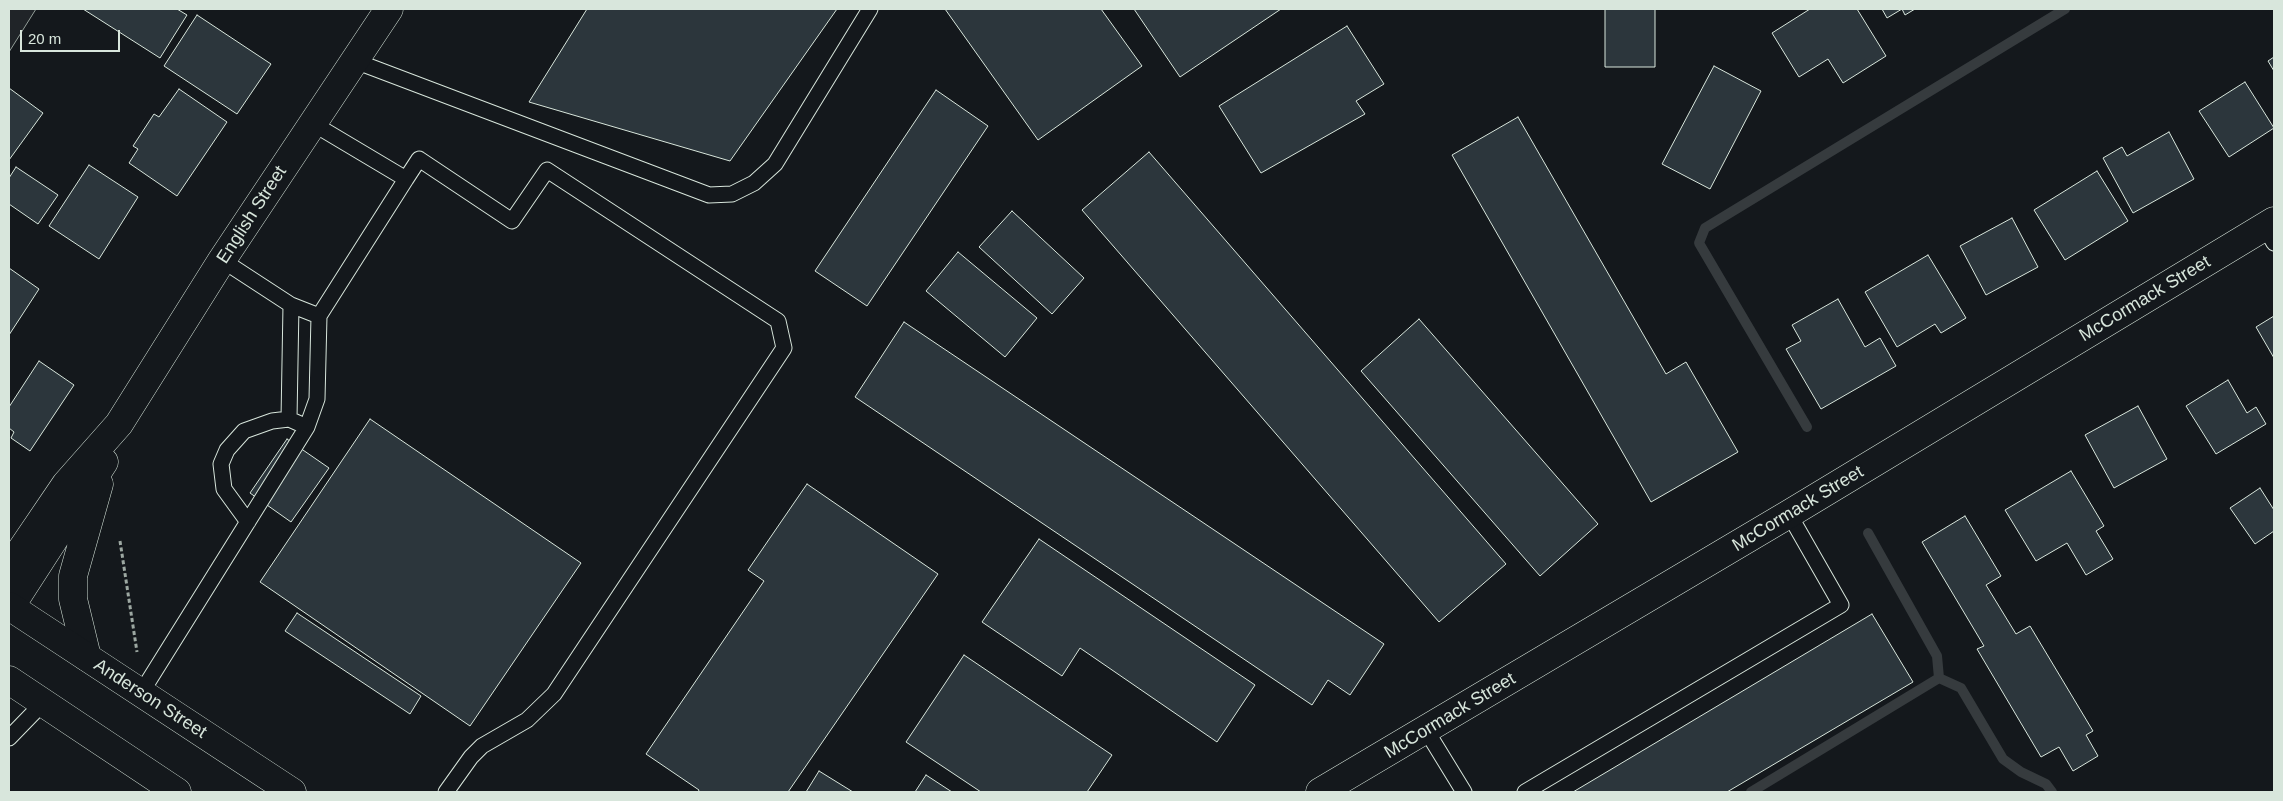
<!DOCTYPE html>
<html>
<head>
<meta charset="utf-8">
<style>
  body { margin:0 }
  #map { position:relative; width:2283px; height:801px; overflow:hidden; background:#14181c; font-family:Helvetica,sans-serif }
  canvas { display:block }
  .frame { position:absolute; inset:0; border:10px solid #d8e6dc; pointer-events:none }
  .scale { position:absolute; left:20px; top:30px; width:100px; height:22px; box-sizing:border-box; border:2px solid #d8e6dc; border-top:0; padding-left:6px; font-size:15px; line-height:18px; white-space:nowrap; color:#d8e6dc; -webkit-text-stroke:4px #14181c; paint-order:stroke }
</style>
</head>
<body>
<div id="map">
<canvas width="2283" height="801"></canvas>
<div class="frame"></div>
<div class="scale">20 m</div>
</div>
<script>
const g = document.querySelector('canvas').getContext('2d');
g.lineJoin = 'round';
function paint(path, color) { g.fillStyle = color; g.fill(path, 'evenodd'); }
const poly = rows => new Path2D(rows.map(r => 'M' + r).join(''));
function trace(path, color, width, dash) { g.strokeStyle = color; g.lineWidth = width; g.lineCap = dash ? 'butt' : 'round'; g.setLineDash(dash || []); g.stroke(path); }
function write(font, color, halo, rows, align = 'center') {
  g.font = font + ' Helvetica,sans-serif'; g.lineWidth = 4; g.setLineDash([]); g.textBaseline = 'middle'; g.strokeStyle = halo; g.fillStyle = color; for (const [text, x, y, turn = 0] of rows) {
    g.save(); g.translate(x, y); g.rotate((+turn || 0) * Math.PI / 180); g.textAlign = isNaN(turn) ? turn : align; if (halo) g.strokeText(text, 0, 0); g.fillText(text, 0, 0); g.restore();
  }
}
const green = poly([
  [9,9,36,9,9,52,9,9]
]);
const stream = poly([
  [1807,427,1699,243,1705,228,2065,9],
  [1868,533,1937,656,1939,678,1961,688,2003,759,2021,772,2046,784,2052,792],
  [1751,792,1939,678]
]);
const building = poly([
  [83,9,177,9,187,15,160,58,83,9],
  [587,9,837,9,730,161,529,102,587,9],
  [945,9,1101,9,1142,66,1038,140,945,9],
  [1134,9,1281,9,1180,77,1134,9],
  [1605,9,1655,9,1655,67,1605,67,1605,9],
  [1810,9,1857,9,1886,56,1843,83,1828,59,1799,77,1772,33,1810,9],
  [1882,9,1915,9,1905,15,1902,9,1887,18,1882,9],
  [197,15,271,64,237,114,164,66,197,15],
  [1347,26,1384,84,1356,101,1365,114,1261,173,1219,106,1347,26],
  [2274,57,2274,71,2268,61,2274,57],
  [1714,66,1761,91,1710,189,1662,164,1714,66],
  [2245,82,2274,128,2229,157,2199,111,2245,82],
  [9,88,43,113,9,160,9,88],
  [179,89,227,122,177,196,129,163,138,149,133,146,154,114,159,117,179,89],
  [936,90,988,126,867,306,815,271,936,90],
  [1518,117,1666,374,1686,362,1738,452,1651,502,1452,155,1518,117],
  [2169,132,2194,179,2133,213,2103,158,2122,147,2127,156,2169,132],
  [1149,152,1506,564,1439,622,1082,210,1149,152],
  [89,165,138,197,99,259,49,226,89,165],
  [16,167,58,195,38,224,9,204,9,178,16,167],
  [2097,171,2128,221,2065,260,2034,210,2097,171],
  [1012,211,1084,278,1052,314,979,247,1012,211],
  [2012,218,2038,267,1986,295,1960,246,2012,218],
  [958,252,1037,318,1005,357,926,291,958,252],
  [1928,255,1966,318,1941,333,1935,324,1897,347,1865,292,1928,255],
  [9,268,39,289,9,335,9,268],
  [1838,299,1865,347,1880,338,1896,366,1821,409,1786,349,1801,341,1792,325,1838,299],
  [2274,316,2274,358,2256,327,2274,316],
  [1419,319,1598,524,1540,576,1361,371,1419,319],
  [904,322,1384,644,1350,695,1328,680,1312,705,855,397,904,322],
  [39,361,74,385,30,451,11,438,14,432,9,428,9,407,39,361],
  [2228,380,2247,413,2256,407,2266,424,2216,454,2186,406,2228,380],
  [2138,406,2167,459,2114,488,2085,435,2138,406],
  [370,419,581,563,470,726,260,582,370,419],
  [287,439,329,468,291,522,250,493,287,439],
  [2071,471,2104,526,2096,531,2113,559,2086,575,2067,543,2036,561,2005,510,2071,471],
  [807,484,938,574,788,792,698,792,699,790,646,754,764,581,748,570,807,484],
  [2260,488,2274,510,2274,531,2255,544,2230,508,2260,488],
  [1965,516,2001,576,1986,585,2016,634,2030,626,2093,731,2086,735,2098,756,2073,771,2059,747,2041,757,1977,649,1984,646,1922,542,1965,516],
  [1039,539,1255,685,1217,742,1080,648,1062,676,982,622,1039,539],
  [297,613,421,696,410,714,285,631,297,613],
  [1872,614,1913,682,1727,792,1573,792,1872,614],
  [964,655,1112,755,1087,792,981,792,906,742,964,655],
  [819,771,853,792,806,792,819,771],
  [926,775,952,792,915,792,926,775]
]);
const path = poly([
  [120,541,137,652]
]);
const service = poly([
  [355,61,709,195,732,194,754,183,775,164,870,9],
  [312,123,406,179,319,316],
  [406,179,419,159,512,221,547,170,778,321,784,348,554,694,527,720,482,746,471,757,446,792],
  [2264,226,2274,243],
  [289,419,291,305],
  [248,522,224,489,221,464,227,450,244,431,272,421,289,419,307,427],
  [141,693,307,427,317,399,319,316,291,305,222,260],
  [1426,730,1464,792],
  [9,738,43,703],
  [1525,792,1841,605,1789,514]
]);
const minor = poly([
  [1320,792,1789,514,2274,221]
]);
const tertiary = poly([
  [9,568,66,484,119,424,222,260,389,9],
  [9,609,104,462],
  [87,657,73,599,73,576,99,484]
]);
const primary = poly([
  [9,606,292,792],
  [9,680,177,792]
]);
const streetNames = [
  ["English Street",252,215,-57],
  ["McCormack Street",2145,299,-31],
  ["McCormack Street",1798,509,-31],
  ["Anderson Street",150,699,33],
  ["McCormack Street",1450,716,-31]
];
paint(green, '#202428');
trace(green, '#939e99', 1);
trace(stream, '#363b3e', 10);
paint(building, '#2c363c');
trace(building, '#d8e6dc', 1);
trace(service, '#d8e6dc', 17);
trace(minor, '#d8e6dc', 29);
trace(tertiary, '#d8e6dc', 29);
trace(primary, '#d8e6dc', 29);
trace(path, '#9da8a2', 3, [4, 2.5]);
trace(service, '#14181c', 15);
trace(minor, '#14181c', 28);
trace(tertiary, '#14181c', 28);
trace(primary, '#14181c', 28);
write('18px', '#d8e6dc', '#14181c', streetNames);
</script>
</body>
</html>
